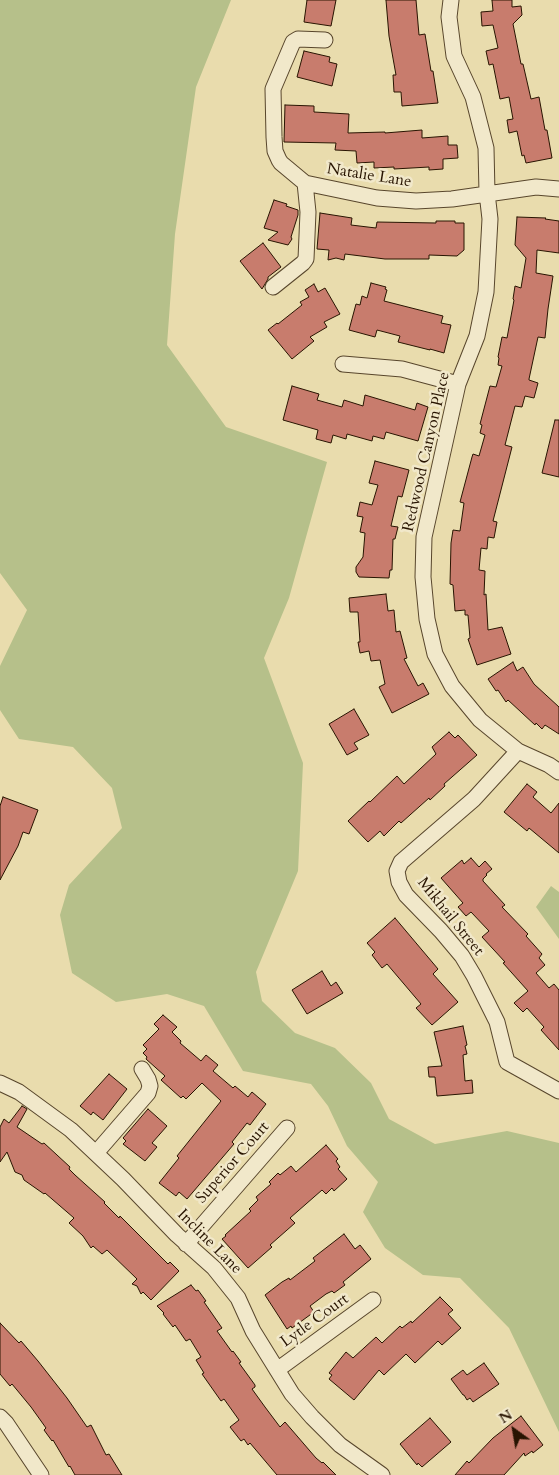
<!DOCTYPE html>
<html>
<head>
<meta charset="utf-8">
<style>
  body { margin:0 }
  #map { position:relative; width:559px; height:1475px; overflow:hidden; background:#e9dcad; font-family:Cardo,serif }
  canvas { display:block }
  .north { position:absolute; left:489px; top:1405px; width:50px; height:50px; -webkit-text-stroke:4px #f1e8ca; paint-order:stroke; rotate:328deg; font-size:14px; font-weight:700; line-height:20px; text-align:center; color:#281401 }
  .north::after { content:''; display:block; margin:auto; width:18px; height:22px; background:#281401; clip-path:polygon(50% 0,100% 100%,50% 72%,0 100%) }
</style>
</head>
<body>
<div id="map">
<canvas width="559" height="1475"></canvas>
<div class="north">N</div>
</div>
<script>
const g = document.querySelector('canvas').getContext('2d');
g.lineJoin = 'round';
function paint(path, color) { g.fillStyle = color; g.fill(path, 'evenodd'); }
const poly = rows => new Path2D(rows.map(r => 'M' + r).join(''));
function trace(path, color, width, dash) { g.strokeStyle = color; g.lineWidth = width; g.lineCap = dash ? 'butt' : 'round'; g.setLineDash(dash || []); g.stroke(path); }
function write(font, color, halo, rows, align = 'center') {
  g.font = font + ' Cardo,serif'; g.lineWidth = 5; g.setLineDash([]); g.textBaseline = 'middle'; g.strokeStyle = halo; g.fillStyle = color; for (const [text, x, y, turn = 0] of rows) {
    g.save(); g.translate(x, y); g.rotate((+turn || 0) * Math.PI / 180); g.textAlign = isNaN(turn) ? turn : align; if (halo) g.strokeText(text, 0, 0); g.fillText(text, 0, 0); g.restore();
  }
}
const green = poly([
  [0,0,231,0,196,87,175,234,167,345,226,427,327,462,289,598,264,658,303,763,298,871,256,972,262,1001,295,1033,335,1048,371,1083,389,1119,435,1144,507,1131,559,1143,559,1432,509,1328,460,1278,423,1275,385,1248,363,1212,378,1182,347,1146,328,1106,311,1084,243,1071,204,1006,167,994,116,1002,72,973,60,915,69,885,122,828,112,788,73,747,19,739,0,710,0,666,27,610,0,573],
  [551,886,559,892,559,939,536,907]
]);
const building = poly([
  [307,0,336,0,331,26,304,22,307,0],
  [386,0,416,0,419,35,425,34,431,71,433,71,438,103,402,106,401,92,394,92,393,75,396,75,389,36,386,0],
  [492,0,512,0,512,7,521,6,522,15,513,24,521,64,523,64,531,99,539,97,545,130,547,130,552,158,526,163,524,155,522,156,517,131,509,133,507,120,513,119,509,97,500,99,493,64,489,65,486,51,498,48,493,25,482,26,481,12,493,11,492,0],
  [304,51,330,57,329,62,337,64,332,86,297,77,304,51],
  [285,105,314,106,314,112,349,114,348,133,385,132,385,133,422,130,422,138,448,136,448,145,457,145,458,158,443,159,443,169,429,170,429,167,394,169,394,167,374,168,374,162,357,163,356,151,335,150,336,143,284,142,285,105],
  [274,200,287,204,286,206,298,210,298,215,291,237,292,239,288,245,268,240,278,232,264,228,274,200],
  [320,213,352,218,351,225,376,228,377,222,436,223,436,221,455,221,455,223,464,223,464,250,457,256,429,255,429,259,385,259,345,254,344,260,336,258,328,260,329,250,317,249,320,213],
  [517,217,546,218,545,219,559,221,559,253,537,250,536,273,553,276,548,309,545,338,538,337,529,379,529,380,538,383,534,398,525,396,522,407,515,406,505,445,512,447,493,521,497,522,494,538,488,537,487,549,481,548,479,570,485,571,484,595,486,594,488,630,502,627,511,654,477,665,468,639,470,638,468,615,465,615,465,610,455,611,453,585,450,584,451,543,453,530,460,531,464,503,460,502,472,457,473,454,479,456,485,435,480,433,482,425,480,424,490,386,496,387,502,366,498,365,499,358,498,357,502,337,507,338,514,300,513,299,515,286,521,288,526,258,515,245,517,217],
  [263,243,281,267,268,277,268,279,262,289,240,261,263,243],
  [371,283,386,287,385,289,387,290,384,301,443,316,441,323,451,325,444,353,430,349,430,350,398,342,400,336,377,330,375,337,349,330,356,304,360,305,362,296,367,298,371,283],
  [314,284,318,292,325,288,340,314,324,322,327,327,310,337,314,341,292,359,268,330,277,323,278,324,302,305,300,302,309,297,305,290,314,284],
  [292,386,319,394,317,400,342,407,344,400,363,406,365,395,415,410,417,403,428,407,418,441,386,432,384,439,373,436,372,441,347,434,346,439,333,435,331,443,316,439,318,430,283,420,292,386],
  [555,420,559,420,559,477,542,473,555,420],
  [375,461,409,470,402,497,398,496,391,526,398,527,395,539,393,539,392,570,390,570,389,578,359,577,356,572,356,567,363,557,365,533,360,532,363,517,357,516,360,502,372,505,378,485,369,483,375,461],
  [386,594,388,611,394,610,396,632,400,631,407,658,404,659,418,686,423,683,429,694,392,713,379,687,385,684,380,660,371,661,369,651,360,653,358,642,360,642,358,612,350,612,349,598,386,594],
  [513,662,517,671,523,667,534,684,559,707,559,734,545,725,542,729,536,723,535,725,508,700,506,702,498,690,496,691,488,679,513,662],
  [354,709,369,735,354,743,358,749,347,755,329,724,354,709],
  [449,732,455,738,458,735,477,755,444,784,445,786,430,800,429,798,401,823,399,821,384,836,380,831,368,842,348,821,369,801,370,802,397,776,404,784,436,754,432,747,449,732],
  [527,784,537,792,533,797,551,813,559,803,559,853,529,828,527,831,504,812,527,784],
  [3,797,38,810,29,834,23,832,18,846,0,880,0,806,3,797],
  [471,858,479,867,485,861,492,869,486,874,487,875,483,879,483,881,505,905,502,907,528,934,526,936,542,954,539,958,545,965,536,973,549,988,554,984,559,990,559,1050,541,1030,544,1027,527,1008,523,1012,514,1003,528,991,503,963,505,962,482,937,489,931,471,912,466,916,458,907,463,903,441,878,462,860,464,864,471,858],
  [395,918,438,969,433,974,458,1002,432,1025,416,1008,421,1004,387,964,382,968,372,955,375,952,367,943,395,918],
  [322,971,331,986,336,982,343,993,307,1014,292,990,322,971],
  [163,1015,177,1027,172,1032,181,1041,180,1043,201,1061,206,1055,218,1065,213,1071,233,1088,235,1086,248,1097,252,1092,266,1104,250,1125,247,1123,232,1142,234,1144,187,1199,179,1192,176,1196,159,1183,179,1158,177,1156,221,1101,202,1083,186,1099,183,1096,181,1098,161,1080,165,1076,146,1059,147,1057,143,1053,147,1049,143,1045,159,1029,154,1024,163,1015],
  [463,1026,467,1045,465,1046,467,1054,463,1055,465,1081,472,1080,473,1093,437,1096,435,1077,429,1077,428,1067,442,1066,434,1032,463,1026],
  [109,1074,127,1089,103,1120,93,1112,91,1115,80,1106,109,1074],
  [22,1106,27,1109,17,1127,42,1144,44,1143,70,1167,69,1169,75,1175,105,1202,104,1203,119,1218,120,1216,168,1264,170,1262,179,1271,151,1300,143,1292,141,1294,137,1286,132,1284,137,1279,107,1250,102,1254,93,1246,91,1248,83,1236,69,1223,74,1218,45,1193,44,1194,24,1180,22,1175,15,1172,7,1152,0,1162,0,1127,4,1119,9,1123,22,1106],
  [148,1109,167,1126,152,1143,157,1147,145,1161,123,1144,126,1141,123,1138,148,1109],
  [326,1145,338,1159,336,1161,340,1167,338,1169,347,1179,334,1191,332,1188,326,1194,322,1190,290,1218,295,1223,270,1245,272,1247,248,1268,222,1239,226,1236,225,1235,251,1211,249,1209,258,1200,256,1197,271,1184,269,1182,278,1173,280,1175,291,1166,296,1172,326,1145],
  [344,1234,355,1249,360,1245,371,1259,343,1282,345,1285,334,1293,332,1291,326,1294,310,1306,314,1312,292,1328,291,1326,287,1329,265,1295,282,1282,289,1278,290,1280,315,1261,313,1258,344,1234],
  [191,1285,196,1291,198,1290,206,1301,204,1302,222,1328,217,1331,232,1352,233,1351,241,1362,239,1363,255,1385,255,1387,252,1389,265,1407,280,1427,285,1422,316,1458,322,1463,323,1462,336,1475,277,1475,250,1443,248,1445,244,1439,241,1441,230,1427,239,1420,224,1399,221,1401,202,1374,204,1373,196,1360,201,1357,190,1339,186,1341,175,1325,173,1327,163,1314,164,1313,157,1306,191,1285],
  [440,1297,453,1310,448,1314,461,1328,442,1345,438,1341,415,1363,406,1354,384,1375,379,1370,354,1400,329,1379,332,1375,329,1373,346,1352,353,1358,376,1337,382,1343,400,1326,402,1328,411,1321,412,1323,440,1297],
  [0,1323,19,1343,21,1341,38,1361,67,1398,87,1427,91,1425,106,1455,109,1454,122,1475,75,1475,70,1466,69,1467,53,1440,52,1441,44,1430,46,1428,31,1407,12,1384,10,1386,0,1374,0,1323],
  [484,1363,499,1384,473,1402,470,1398,467,1400,464,1395,463,1395,451,1379,463,1370,467,1375,484,1363],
  [521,1416,543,1445,533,1453,532,1451,525,1456,524,1453,504,1475,455,1475,467,1461,469,1463,493,1438,521,1416],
  [430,1418,451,1442,422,1467,418,1463,417,1465,400,1444,430,1418]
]);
const minor = poly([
  [451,0,449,17,454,56,473,97,486,148,487,193,490,219,486,292,477,336,458,384,424,537,423,577,427,619,435,654,452,686,480,720,518,751,549,765,559,772],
  [305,183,377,198,416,201,452,199,536,187,559,189],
  [273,287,303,263,306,259,308,212,305,183,281,163,279,160,275,151,274,137,273,89,293,42,298,39,325,40],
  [343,364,402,369,458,384],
  [518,751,474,799,401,862,397,871,399,882,406,895,441,931,462,956,474,976,497,1022,507,1062,559,1091],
  [0,1083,19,1092,71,1130,123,1179,177,1235,214,1268,238,1298,253,1331,292,1394,312,1417,340,1445,382,1475],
  [96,1153,148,1093,150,1086,148,1079,142,1069],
  [186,1244,287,1128],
  [277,1370,373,1300],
  [0,1417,6,1423,41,1475]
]);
const streetNames = [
  ["Natalie Lane",369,176,9],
  ["Redwood Canyon Place",427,452,-77],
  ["Mikhail Street",450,917,51],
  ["Superior Court",233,1163,-49],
  ["Incline Lane",209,1242,45],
  ["Lytle Court",315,1321,-36]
];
paint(green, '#b6c08a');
paint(building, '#c87c6d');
trace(building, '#281401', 1);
trace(minor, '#58462c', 17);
trace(minor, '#f1e8ca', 15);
write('16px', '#281401', '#f1e8ca', streetNames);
</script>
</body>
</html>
